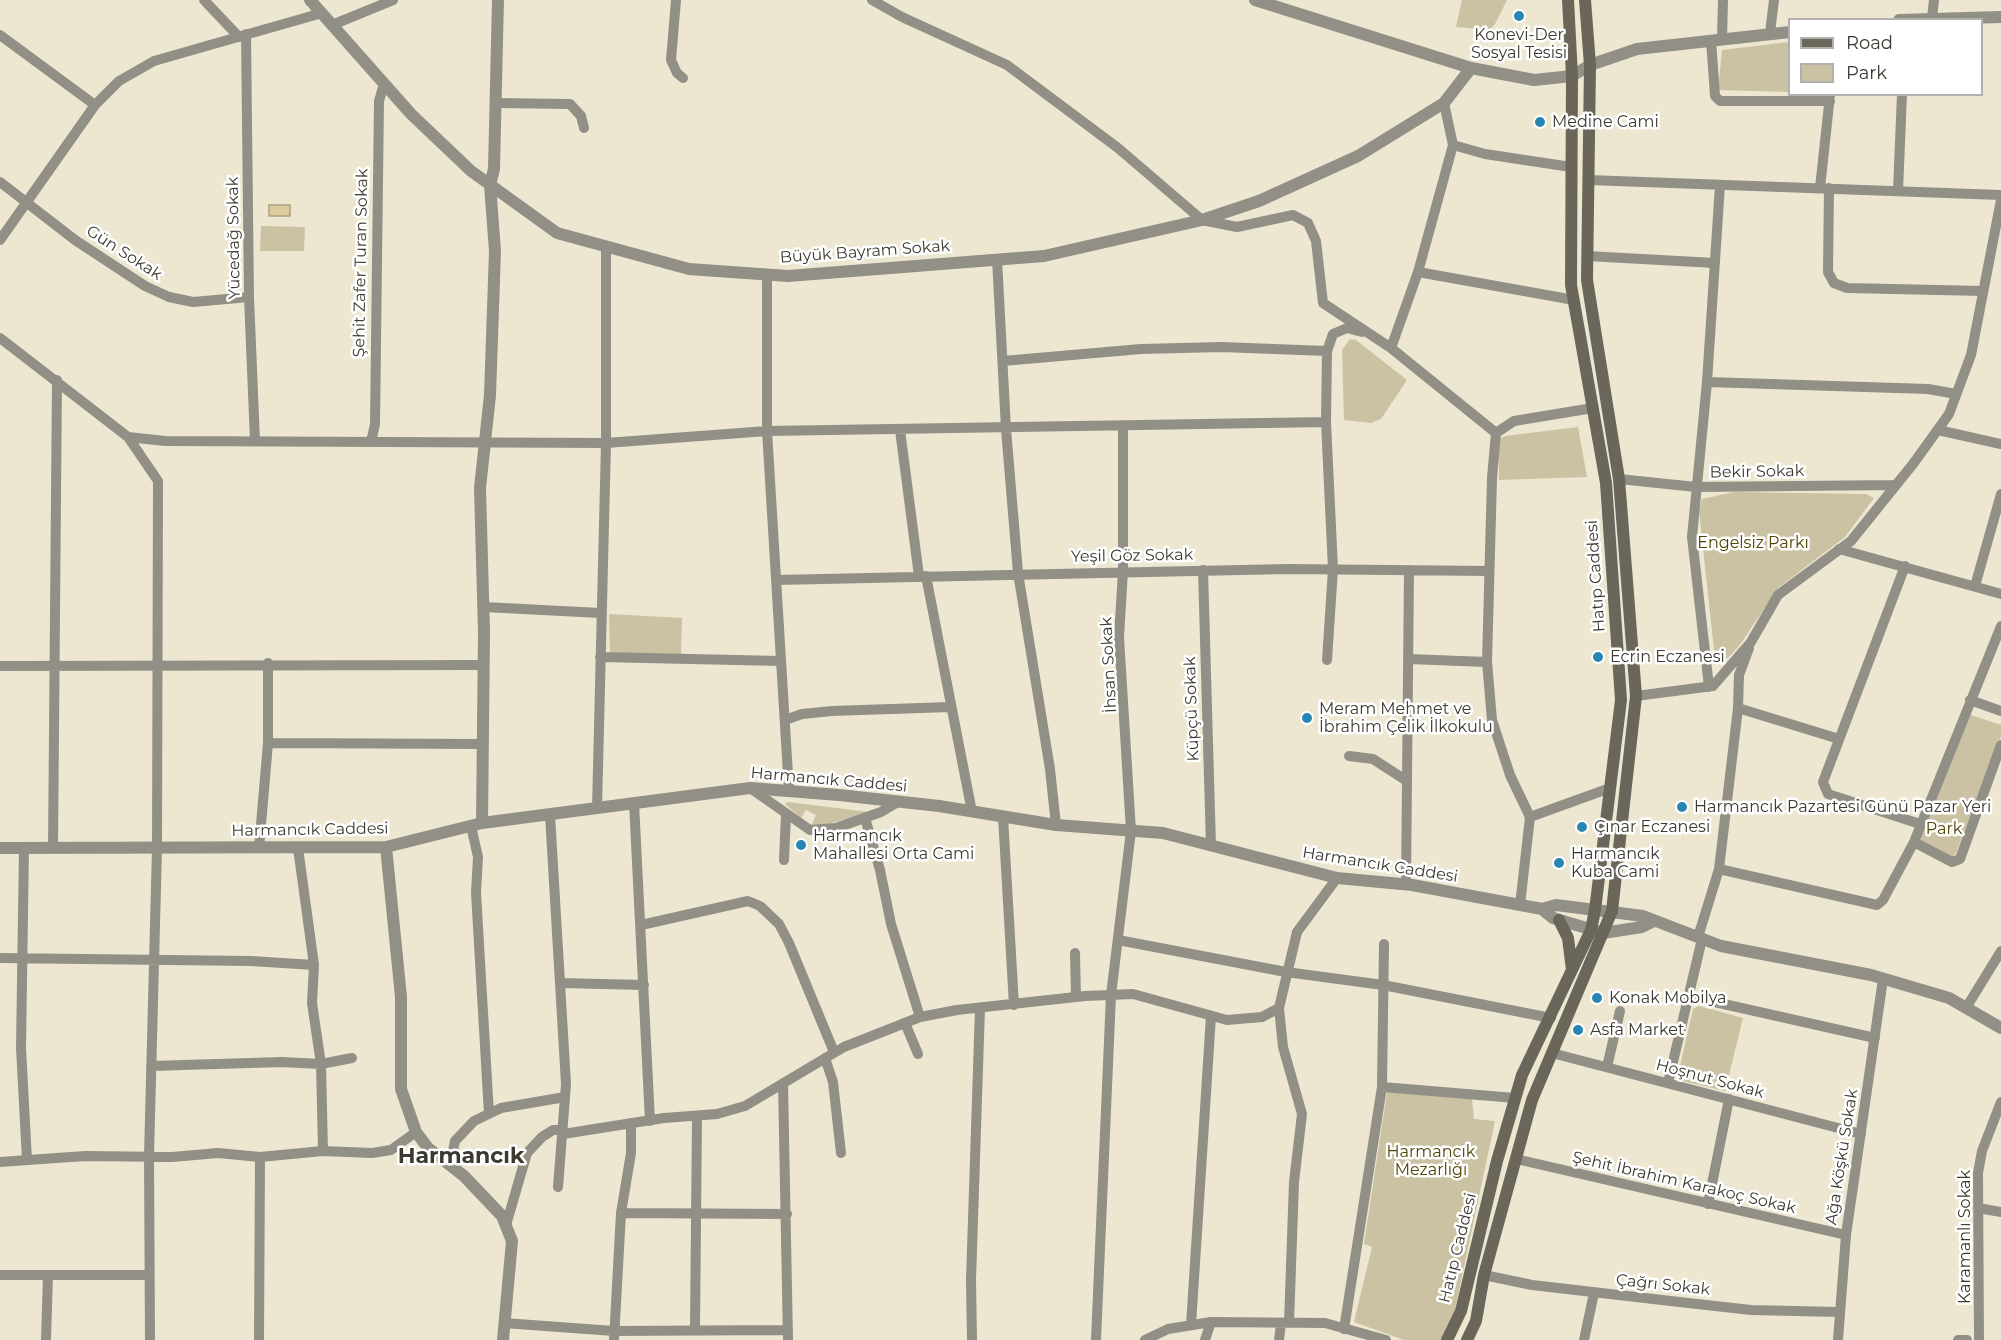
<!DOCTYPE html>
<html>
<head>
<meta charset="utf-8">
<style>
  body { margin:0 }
  #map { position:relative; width:2001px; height:1340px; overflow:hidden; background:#ede7d1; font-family:Montserrat,sans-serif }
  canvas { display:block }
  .legend { position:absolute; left:1788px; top:18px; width:195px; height:78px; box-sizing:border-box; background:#fff; border:2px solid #b1b0ac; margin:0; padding:8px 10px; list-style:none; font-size:18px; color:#3b3930 }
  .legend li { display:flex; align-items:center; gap:12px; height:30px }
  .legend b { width:30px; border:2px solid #b1b0ac }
</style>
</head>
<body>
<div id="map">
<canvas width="2001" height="1340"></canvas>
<ul class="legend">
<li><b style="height:8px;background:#6a6659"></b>Road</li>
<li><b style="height:16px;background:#cac2a3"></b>Park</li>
</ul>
</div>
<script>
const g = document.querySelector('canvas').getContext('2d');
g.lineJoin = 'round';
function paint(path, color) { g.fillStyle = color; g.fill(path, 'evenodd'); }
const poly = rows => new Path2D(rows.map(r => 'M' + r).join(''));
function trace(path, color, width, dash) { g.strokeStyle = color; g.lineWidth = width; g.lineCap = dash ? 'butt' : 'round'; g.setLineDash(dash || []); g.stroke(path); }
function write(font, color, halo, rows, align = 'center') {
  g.font = font + ' Montserrat,sans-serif'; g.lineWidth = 5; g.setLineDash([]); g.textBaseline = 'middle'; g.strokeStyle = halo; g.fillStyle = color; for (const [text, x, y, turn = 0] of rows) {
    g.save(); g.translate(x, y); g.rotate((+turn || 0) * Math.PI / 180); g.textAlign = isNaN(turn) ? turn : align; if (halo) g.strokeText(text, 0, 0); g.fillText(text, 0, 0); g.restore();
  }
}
const green = poly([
  [1462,0,1507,0,1495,24,1489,30,1456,27],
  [1789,42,1789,92,1718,90,1722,50],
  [261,226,305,227,304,251,260,251],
  [1350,339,1356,340,1407,380,1381,419,1371,423,1344,420,1342,350],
  [1578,427,1587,477,1499,480,1499,439,1505,436],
  [1734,492,1866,494,1874,498,1845,537,1778,588,1739,646,1728,658,1715,659,1699,511,1702,499],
  [609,614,682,618,681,655,610,655],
  [1968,714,2001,725,2001,736,1956,853,1952,857,1921,842,1920,834],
  [788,802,869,812,826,825,812,825,816,815,806,810,801,818,785,804],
  [1699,1006,1743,1018,1725,1091,1682,1081,1678,1075,1693,1009],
  [1387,1092,1472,1099,1474,1119,1495,1121,1454,1314,1443,1340,1404,1340,1354,1322,1372,1247,1364,1244]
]);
const water = poly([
  [269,205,290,205,290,216,269,216,269,205]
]);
const minor = poly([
  [204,0,239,37],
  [676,0,671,60,677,73,683,78],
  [872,0,902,17,1007,65,1118,148,1202,220,1237,227,1293,215,1308,223,1316,241,1323,303,1391,348,1496,433],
  [1932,18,1934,0],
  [332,25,393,0],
  [1770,33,1774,0],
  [246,34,249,297,255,441],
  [0,35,95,105],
  [1722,39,1723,0],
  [1711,40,1715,96,1720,101,1830,101],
  [496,103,570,104,581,116,584,128],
  [1453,145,1485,154,1571,167],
  [1588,180,2001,195],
  [0,182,75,240,145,286,169,297,193,302,249,297],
  [1820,188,1830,95],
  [1829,188,1828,272,1834,283,1847,288,1983,291],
  [1898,191,1902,94],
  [0,240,95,105,119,81,154,61,322,13],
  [1587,256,1715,263],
  [997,259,1006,429,1018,573,1050,769,1056,825],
  [1418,272,1574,300],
  [767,275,767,431,789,791],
  [0,338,128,437,165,441,606,443,767,431,1326,422],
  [1391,348,1418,272,1453,145,1444,103],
  [1003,361,1141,349,1221,347,1327,351],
  [1707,382,1928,389,1956,394],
  [900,430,919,576],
  [1938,430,2001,444],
  [128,437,158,481,157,848,149,1156,150,1340],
  [371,442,375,424,379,101,384,84],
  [1619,479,1696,487,1896,485],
  [1839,549,2001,594],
  [1905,566,1823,782,1828,794,1920,824],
  [1203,570,1211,846],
  [926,576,972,812],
  [776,580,1288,569,1489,571],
  [1975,586,2001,494],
  [484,607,600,613],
  [600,657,781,661],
  [1408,659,1487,662],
  [1327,660,1333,569,1326,422,1327,351,1333,334,1347,328,1362,332],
  [0,666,484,665],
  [1709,687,1692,537,1707,382,1720,185],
  [1636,696,1713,686,1751,642,1778,595,1851,541,1913,464,1949,414,1971,355,2001,200],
  [1970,700,2001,711],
  [1738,708,1839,739],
  [785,720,802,714,832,711,950,707],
  [268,743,483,744],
  [1349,756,1373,759,1407,781],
  [750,788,810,830,836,828,881,812,898,802],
  [634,803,650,1121],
  [597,808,606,443,606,248],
  [550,815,566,1084,558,1187],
  [1003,817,1014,1005],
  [1530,817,1510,775,1492,720,1487,662,1492,478,1496,433,1514,421,1593,408],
  [865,818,880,870,891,924,920,1017],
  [471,826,478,857,476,893,489,1114],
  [1914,842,1952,862,1960,859,2001,745],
  [24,848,21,1048,27,1160],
  [53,848,57,380],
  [259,848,268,743,268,663],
  [298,848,314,965,312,1003,321,1064,323,1151],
  [784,860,786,814],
  [1719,869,1877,905,1883,900,1914,842,2001,626],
  [1406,884,1409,570],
  [1520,905,1530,817,1610,788],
  [641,925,748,901,760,906,779,924,789,943,834,1052],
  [1698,937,1719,869,1738,708,1739,675,1749,648],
  [1118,940,1286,972,1383,985,1551,1018],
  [1075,953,1076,997],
  [0,958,251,961,314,965],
  [560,983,644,985],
  [1688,996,1875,1038],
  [1966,1008,2001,951],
  [905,1023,918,1054],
  [1552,1053,1861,1134],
  [825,1058,833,1082,841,1153],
  [151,1066,282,1062,321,1064,352,1058],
  [1607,1067,1620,1011],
  [783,1083,788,1340],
  [1668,1083,1702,939],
  [1382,1087,1515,1098],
  [563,1134,664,1118,717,1114,745,1106,844,1047,920,1017,957,1010,1085,996,1133,994,1227,1020,1262,1017,1279,1008],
  [1516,1159,1846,1235],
  [0,1162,85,1156,172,1157,218,1153,260,1157,323,1151,372,1153,391,1150,416,1132],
  [450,1165,455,1141,474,1121,501,1108,565,1097],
  [1708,1204,1729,1099],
  [1978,1208,2001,1212],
  [621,1213,787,1214],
  [506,1225,527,1153,542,1137,553,1130,563,1130],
  [0,1275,149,1275],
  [1484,1275,1532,1285,1688,1303,1751,1310,1839,1312],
  [504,1323,614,1331,788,1330],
  [1289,1323,1294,1182,1302,1114,1283,1047,1279,1008,1297,932,1337,878],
  [1191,1325,1211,1016],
  [695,1329,697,1116],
  [1344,1329,1382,1087,1384,944],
  [46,1340,48,1275],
  [259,1340,260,1157],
  [614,1340,621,1213,631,1153,631,1124],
  [972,1340,971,1280,980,1008],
  [1096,1340,1111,995,1131,831,1119,637,1123,571,1123,426],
  [1145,1340,1168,1329,1211,1322,1325,1323,1386,1340],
  [1205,1340,1211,1322],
  [1279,1340,1281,1323],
  [1584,1340,1594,1293],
  [1838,1340,1846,1235,1883,979],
  [1958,1340,1967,1340],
  [1979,1340,1978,1173,1982,1151,2001,1102]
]);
const tertiary = poly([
  [310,0,411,114,471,171,557,233,689,269,788,276,1044,256,1202,220,1259,201,1358,156,1444,103,1471,68],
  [1255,0,1471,68,1534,80,1572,76,1590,65,1637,49,1790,32],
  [1899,20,2001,17],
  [482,823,484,632,480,488,490,395,495,251,490,185,494,169,498,0],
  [386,847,401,997,401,1089,416,1132,428,1148,464,1176,502,1216,512,1241,503,1340],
  [0,848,386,847,482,823,750,788,839,795,939,806,1056,825,1163,833,1337,878,1412,885,1542,909,1556,905,1643,916,1721,946,1871,975,1949,998,2001,1028],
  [1542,909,1553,918,1603,933,1642,927,1654,921]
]);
const secondary = poly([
  [1559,920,1568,938,1572,970],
  [1447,1340,1461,1311,1497,1161,1522,1075,1591,930,1595,910,1621,700,1606,483,1571,285,1572,76,1568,0],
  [1467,1340,1476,1321,1484,1275,1532,1100,1612,911,1636,696,1619,479,1587,280,1590,65,1585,0]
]);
const markers = [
  [1519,16,6,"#2986b2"],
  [1540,122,6,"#2986b2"],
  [1598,657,6,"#2986b2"],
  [1307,718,6,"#2986b2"],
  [1682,807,6,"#2986b2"],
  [1582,827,6,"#2986b2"],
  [801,845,6,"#2986b2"],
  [1559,863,6,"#2986b2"],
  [1597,998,6,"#2986b2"],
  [1578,1030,6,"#2986b2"]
];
const poiNames = [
  ["Konevi-Der",1519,35,"center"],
  ["Sosyal Tesisi",1519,53,"center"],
  ["Medine Cami",1552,122],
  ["Ecrin Eczanesi",1610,657],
  ["Meram Mehmet ve",1319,709],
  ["İbrahim Çelik İlkokulu",1319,727],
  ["Harmancık Pazartesi Günü Pazar Yeri",1694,807],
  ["Çınar Eczanesi",1594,827],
  ["Harmancık",813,836],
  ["Mahallesi Orta Cami",813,854],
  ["Harmancık",1571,854],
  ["Kuba Cami",1571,872],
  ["Konak Mobilya",1609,998],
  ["Asfa Market",1590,1030]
];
const streetNames = [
  ["Yücedağ Sokak",234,238,-91],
  ["Büyük Bayram Sokak",865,252,-4],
  ["Gün Sokak",124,253,33],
  ["Şehit Zafer Turan Sokak",361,263,-89],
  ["Bekir Sokak",1757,472,-1],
  ["Yeşil Göz Sokak",1132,556,-1],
  ["Hatıp Caddesi",1596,576,-94],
  ["İhsan Sokak",1109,665,-93],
  ["Küpçü Sokak",1192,709,-92],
  ["Harmancık Caddesi",829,780,5],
  ["Harmancık Caddesi",310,830,-1],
  ["Harmancık Caddesi",1380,865,9],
  ["Hoşnut Sokak",1710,1079,15],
  ["Ağa Köşkü Sokak",1842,1157,-81],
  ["Şehit İbrahim Karakoç Sokak",1684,1183,13],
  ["Karamanlı Sokak",1965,1237,-90],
  ["Hatıp Caddesi",1458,1248,-76],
  ["Çağrı Sokak",1663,1285,6]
];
const parkNames = [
  ["Engelsiz Parkı",1753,543],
  ["Park",1944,829],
  ["Harmancık",1431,1152],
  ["Mezarlığı",1431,1170]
];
const districtNames = [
  ["Harmancık",461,1157]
];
paint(green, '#cac2a3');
paint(water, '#dcce9c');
trace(water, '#aca17c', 1.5);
trace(minor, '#928f86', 10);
trace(tertiary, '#928f86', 12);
trace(secondary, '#6a6659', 12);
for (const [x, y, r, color] of markers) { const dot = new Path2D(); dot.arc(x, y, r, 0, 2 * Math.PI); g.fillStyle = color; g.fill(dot); trace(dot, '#fff', 2); }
write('16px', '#3b3930', '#fff', poiNames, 'left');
write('16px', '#3b3930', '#fff', streetNames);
write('16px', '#524404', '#fff', parkNames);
write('bold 22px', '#3b3930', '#fff', districtNames);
</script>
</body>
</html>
